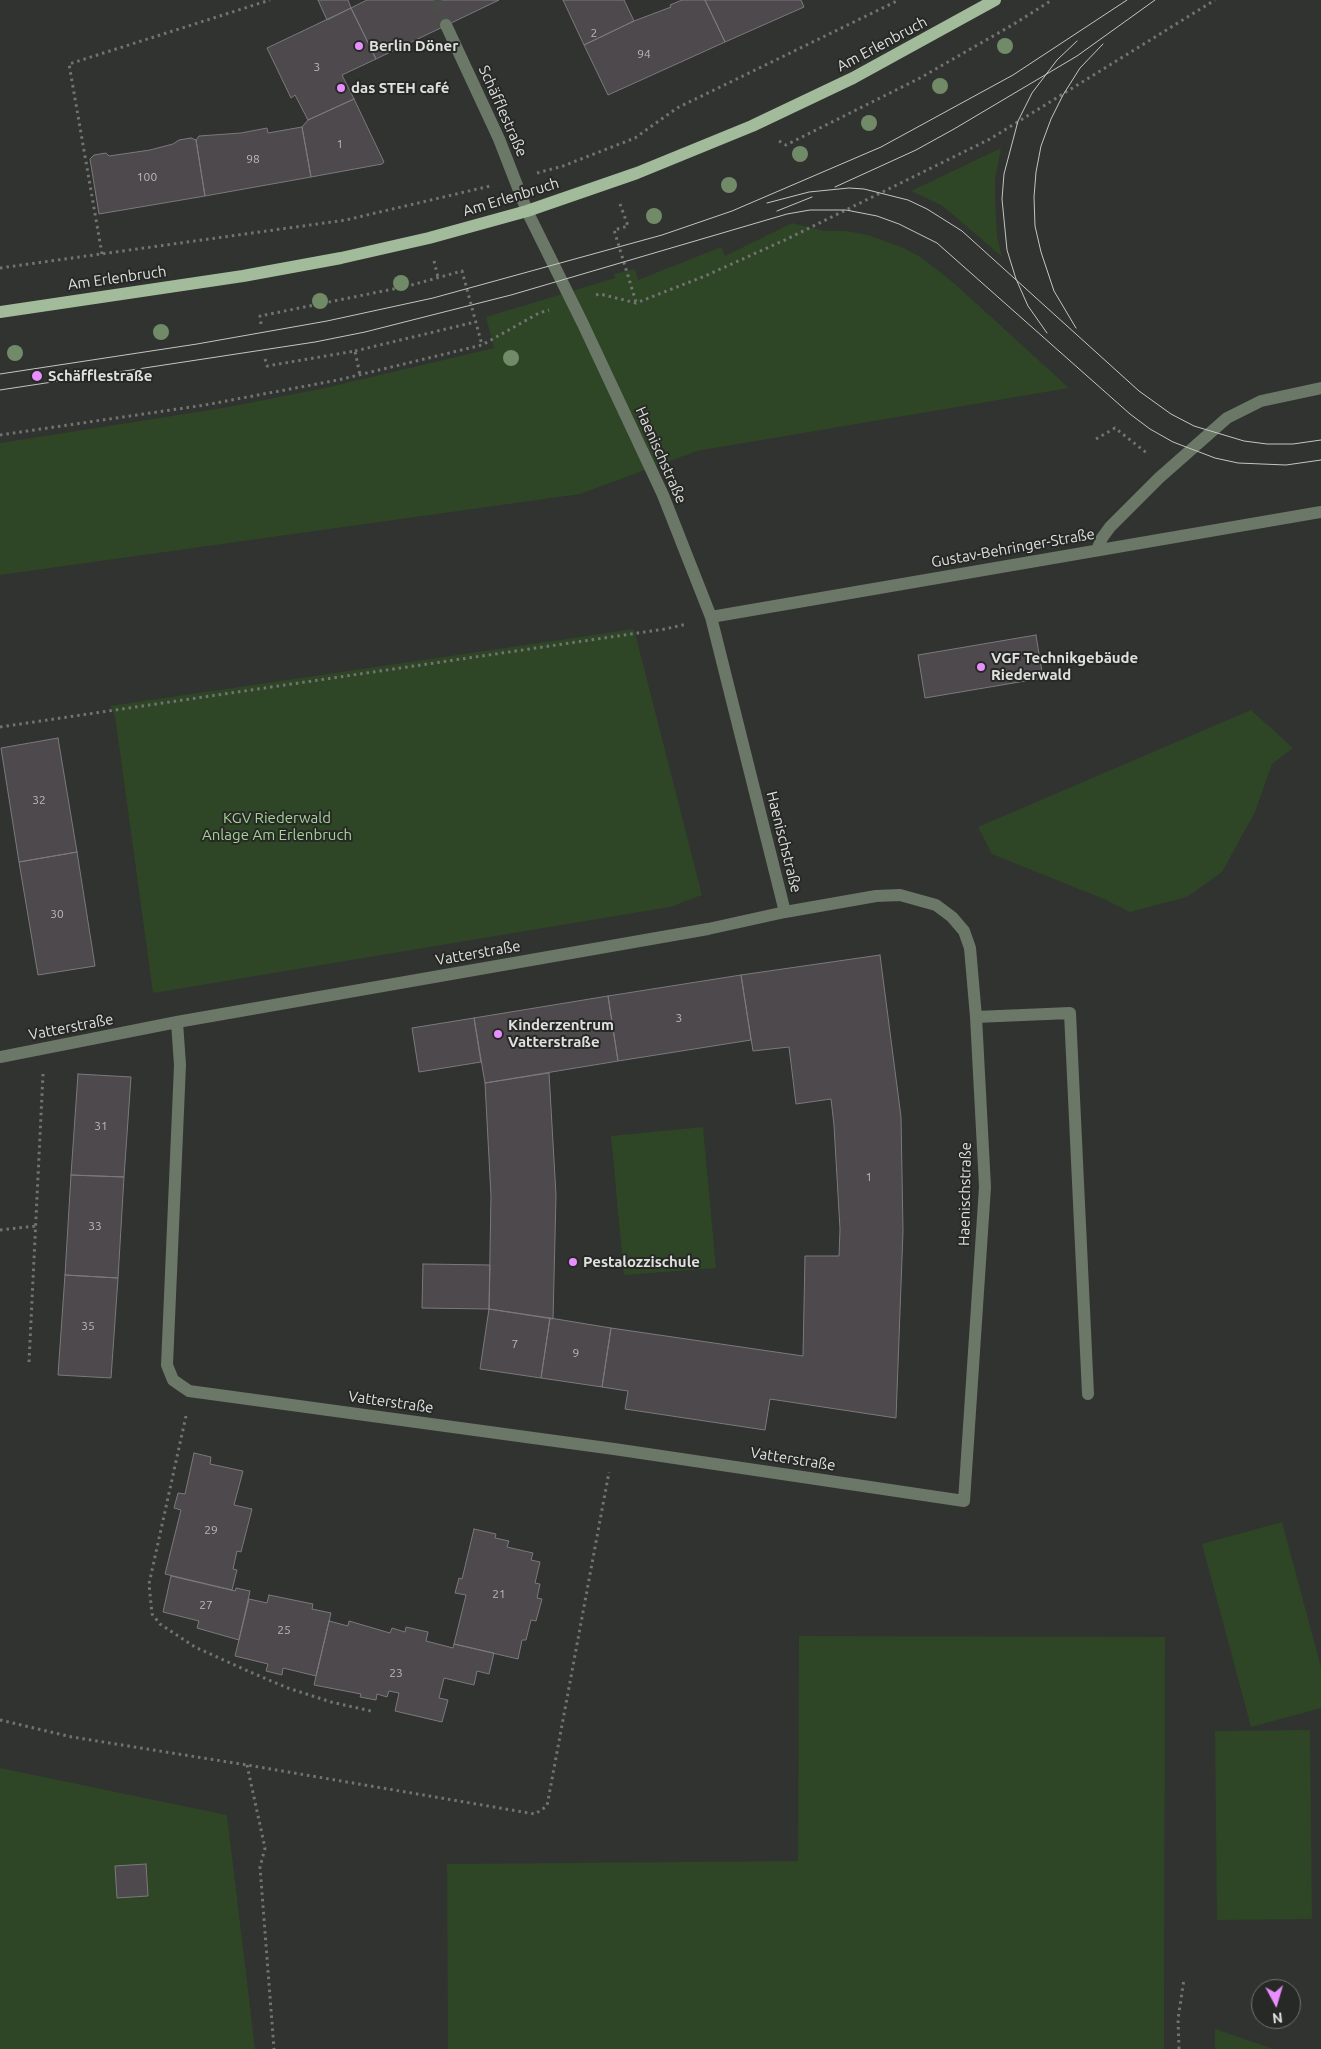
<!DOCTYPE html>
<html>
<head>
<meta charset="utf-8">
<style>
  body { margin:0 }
  #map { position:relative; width:1321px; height:2049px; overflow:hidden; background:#30332f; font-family:Ubuntu,sans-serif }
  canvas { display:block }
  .north { position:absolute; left:1251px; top:1979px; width:50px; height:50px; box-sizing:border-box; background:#272926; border:1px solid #717370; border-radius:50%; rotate:174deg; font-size:14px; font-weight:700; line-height:20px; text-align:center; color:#e0e1df }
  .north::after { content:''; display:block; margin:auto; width:18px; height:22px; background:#e98efe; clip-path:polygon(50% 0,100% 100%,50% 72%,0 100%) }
</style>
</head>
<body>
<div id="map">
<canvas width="1321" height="2049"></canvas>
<div class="north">N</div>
</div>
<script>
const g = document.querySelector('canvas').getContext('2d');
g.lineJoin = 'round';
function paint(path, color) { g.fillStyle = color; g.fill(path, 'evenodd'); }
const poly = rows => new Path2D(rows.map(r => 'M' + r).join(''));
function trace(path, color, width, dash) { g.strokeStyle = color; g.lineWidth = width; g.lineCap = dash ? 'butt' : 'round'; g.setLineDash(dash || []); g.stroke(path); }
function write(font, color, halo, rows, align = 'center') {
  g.font = font + ' Ubuntu,sans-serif'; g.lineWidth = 4; g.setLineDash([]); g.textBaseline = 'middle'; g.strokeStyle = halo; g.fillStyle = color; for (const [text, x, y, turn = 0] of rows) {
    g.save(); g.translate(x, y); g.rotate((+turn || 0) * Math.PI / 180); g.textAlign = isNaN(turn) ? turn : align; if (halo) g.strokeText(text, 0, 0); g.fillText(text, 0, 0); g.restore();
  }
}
const green = poly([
  [1001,148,995,179,995,198,997,236,1002,257,943,206,911,191],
  [792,223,824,231,847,231,868,235,904,248,922,258,955,284,1069,388,697,451,580,494,0,575,0,443,223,408,325,388,494,348,486,317,615,278,614,274,635,269,638,280,721,247,725,256],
  [634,629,702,895,670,907,153,993,115,716,110,706],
  [1251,710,1293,748,1272,764,1255,812,1222,872,1187,897,1130,912,1106,900,992,854,978,827],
  [703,1127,716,1268,624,1275,611,1136],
  [1282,1522,1321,1667,1321,1708,1251,1727,1202,1544],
  [799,1636,1165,1637,1164,2049,448,2049,447,1864,798,1861],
  [1310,1730,1312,1919,1217,1920,1215,1731],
  [0,1768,227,1815,255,2049,0,2049],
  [1215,2029,1274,2049,1215,2049]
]);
const building = poly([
  [318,0,348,0,351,8,327,20,318,0],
  [367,0,499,0,376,59,351,8,367,0],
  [563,0,624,0,634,21,584,45,563,0],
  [682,0,705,0,725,42,608,95,584,45,634,21,671,7,670,5,682,0],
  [705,0,801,0,804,7,725,42,705,0],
  [351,8,376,59,342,75,354,99,308,120,295,95,291,98,267,48,351,8],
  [354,99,384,162,382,164,311,177,302,127,308,120,354,99],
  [302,127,311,177,205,196,196,140,199,136,241,133,267,128,268,133,302,127],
  [191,138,196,140,205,196,99,214,90,159,94,155,106,153,109,156,150,150,173,144,179,140,191,138],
  [1036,635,1043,678,925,698,918,655,1036,635],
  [58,738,77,852,19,862,1,748,58,738],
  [77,852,95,966,38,975,19,862,77,852],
  [880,955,901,1117,903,1231,896,1418,770,1399,765,1430,625,1409,628,1391,602,1387,611,1328,803,1356,805,1256,839,1256,840,1229,834,1125,831,1099,796,1104,789,1047,753,1051,741,975,880,955],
  [741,975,751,1040,618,1061,608,996,741,975],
  [608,996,618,1061,485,1083,474,1018,608,996],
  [474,1018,481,1062,419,1072,412,1028,474,1018],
  [549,1073,556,1195,553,1319,489,1309,491,1196,485,1083,549,1073],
  [78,1074,131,1077,124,1177,71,1175,78,1074],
  [71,1175,124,1177,118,1278,65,1275,71,1175],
  [423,1264,490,1265,489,1309,422,1308,423,1264],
  [65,1275,118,1278,111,1378,58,1375,65,1275],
  [489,1309,550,1318,541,1378,480,1369,489,1309],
  [550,1318,611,1328,602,1387,541,1378,550,1318],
  [194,1453,211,1457,210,1464,243,1471,234,1505,252,1509,241,1552,237,1551,233,1569,237,1570,232,1590,165,1574,181,1510,174,1508,178,1493,185,1494,194,1453],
  [474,1529,496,1534,495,1538,509,1541,507,1547,533,1553,531,1560,540,1562,535,1583,540,1584,537,1598,542,1599,536,1621,531,1620,526,1640,522,1640,518,1659,454,1644,466,1595,455,1593,459,1578,462,1579,474,1529],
  [171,1576,235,1591,236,1588,250,1591,239,1640,197,1628,199,1621,163,1612,171,1576],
  [269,1595,313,1604,312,1609,331,1613,316,1676,283,1668,282,1675,266,1671,268,1664,235,1656,249,1599,267,1603,269,1595],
  [329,1621,348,1626,349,1621,390,1633,392,1628,405,1632,406,1627,428,1632,426,1641,453,1648,454,1644,494,1653,489,1674,477,1671,474,1685,444,1678,439,1698,448,1700,442,1722,395,1711,399,1693,389,1691,387,1697,377,1694,376,1700,360,1697,361,1694,314,1685,329,1621],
  [146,1864,148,1896,117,1898,115,1866,146,1864]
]);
const minorTunnel = poly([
  [435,0,446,25]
]);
const path = poly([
  [779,141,786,145,920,78,1014,24,1052,0],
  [537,173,563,166,635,138,677,108,899,0],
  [620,204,628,226,614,230,636,302],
  [102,254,69,64,270,0],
  [434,261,438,277],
  [0,268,346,220,490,186],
  [596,295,600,294,636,303,705,276,787,239,990,139,1215,0],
  [261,324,260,316,408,286,462,271,482,345],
  [355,351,475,322],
  [265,359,267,366,355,351,360,375],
  [0,435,205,405,338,380,482,345,539,313,549,310],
  [1096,439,1115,428,1148,454],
  [0,727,665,629,687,624],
  [0,1230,36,1226],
  [29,1362,43,1074],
  [186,1416,149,1584,152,1614,160,1624,195,1647,250,1672,288,1688,331,1702,371,1711],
  [0,1720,72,1737,247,1765,535,1814,547,1806,609,1472],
  [247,1765,265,1848,260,1867,274,2049],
  [1179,2049,1178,2019,1184,1979]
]);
const minor = poly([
  [446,25,499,139,527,211,583,324,663,495,711,617,785,912],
  [1097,550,1102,538,1110,527,1159,478,1227,418,1261,401,1321,388],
  [711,617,1321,512],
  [976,1017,1070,1013,1088,1394],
  [0,1057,177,1022,708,929,785,912,876,896,900,895,936,905,952,917,964,931,970,948,976,1017,985,1187,964,1501,614,1449,189,1391,173,1380,167,1365,180,1065,177,1022]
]);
const major = poly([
  [0,312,243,276,341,258,429,238,527,211,637,173,752,126,853,78,995,0]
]);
const tram = poly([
  [835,187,916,150,954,129,1077,56,1155,0],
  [767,203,809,192,849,188,864,189,908,200,927,209,962,231,1139,391,1171,414,1194,426,1244,441,1267,444,1293,444,1321,440],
  [777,211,812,197],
  [1076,328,1054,291,1041,252,1035,226,1034,197,1036,172,1041,146,1051,119,1063,95,1080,68,1103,44],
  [1047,333,1028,306,1016,279,1007,250,1002,199,1004,174,1018,121,1032,93,1057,60,1077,41],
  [0,374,197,344,327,321,433,298,662,235,732,211,881,147,1013,75,1127,0],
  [0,390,315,342,365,332,511,295,787,214,810,210,846,210,877,216,899,224,937,243,1130,414,1150,429,1173,442,1215,458,1238,463,1286,465,1321,460]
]);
const trees = [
  [1005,46],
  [940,86],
  [869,123],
  [800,154],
  [729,185],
  [654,216],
  [401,283],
  [320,301],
  [161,332],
  [15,353],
  [511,358]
];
const markers = [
  [359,46,5,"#e98efe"],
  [341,88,5,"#e98efe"],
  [37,376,6,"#e98efe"],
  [981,667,5,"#e98efe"],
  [498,1034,5,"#e98efe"],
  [573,1262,5,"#e98efe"]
];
const numberNames = [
  ["2",594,33],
  ["94",644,54],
  ["3",317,67],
  ["1",340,144],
  ["98",253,159],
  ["100",147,177],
  ["32",39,800],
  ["30",57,914],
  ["3",679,1018],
  ["31",101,1126],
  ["1",869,1177],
  ["33",95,1226],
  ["35",88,1326],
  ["7",515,1344],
  ["9",576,1353],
  ["29",211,1530],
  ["21",499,1594],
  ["27",206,1605],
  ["25",284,1630],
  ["23",396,1673]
];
const streetNames = [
  ["Am Erlenbruch",882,44,-28],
  ["Schäfflestraße",503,111,66],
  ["Am Erlenbruch",511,197,-17],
  ["Am Erlenbruch",117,278,-8],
  ["Haenischstraße",661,455,66],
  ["Gustav-Behringer-Straße",1013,548,-10],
  ["Haenischstraße",784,842,76],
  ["Vatterstraße",478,953,-10],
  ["Vatterstraße",71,1027,-11],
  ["Haenischstraße",965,1194,-89],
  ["Vatterstraße",391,1402,8],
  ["Vatterstraße",793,1459,9]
];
const poiNames = [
  ["Berlin Döner",369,46],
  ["das STEH café",351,88],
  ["Schäfflestraße",48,376],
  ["VGF Technikgebäude",991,658],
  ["Riederwald",991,675],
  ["Kinderzentrum",508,1025],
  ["Vatterstraße",508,1042],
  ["Pestalozzischule",583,1262]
];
const parkNames = [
  ["KGV Riederwald",277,818],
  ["Anlage Am Erlenbruch",277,835]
];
paint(green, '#2e4526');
paint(building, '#4d494d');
trace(building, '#7c797d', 1);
trace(minorTunnel, '#4a4d49', 12, [12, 6]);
trace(path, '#727471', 3, [2.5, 4]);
trace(minor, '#6b7767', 12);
trace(major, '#a2bb9a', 12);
trace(tram, '#c4c5c3', 1);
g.fillStyle = '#718b68';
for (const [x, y] of trees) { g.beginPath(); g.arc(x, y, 8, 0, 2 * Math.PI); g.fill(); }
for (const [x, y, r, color] of markers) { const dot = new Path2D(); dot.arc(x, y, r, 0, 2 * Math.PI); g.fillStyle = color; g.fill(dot); trace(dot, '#272926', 2); }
write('12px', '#bbbbba', null, numberNames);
write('15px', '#e0e1df', '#272926', streetNames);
write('bold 15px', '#e0e1df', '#272926', poiNames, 'left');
write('15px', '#a6d397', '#272926', parkNames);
</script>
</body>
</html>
